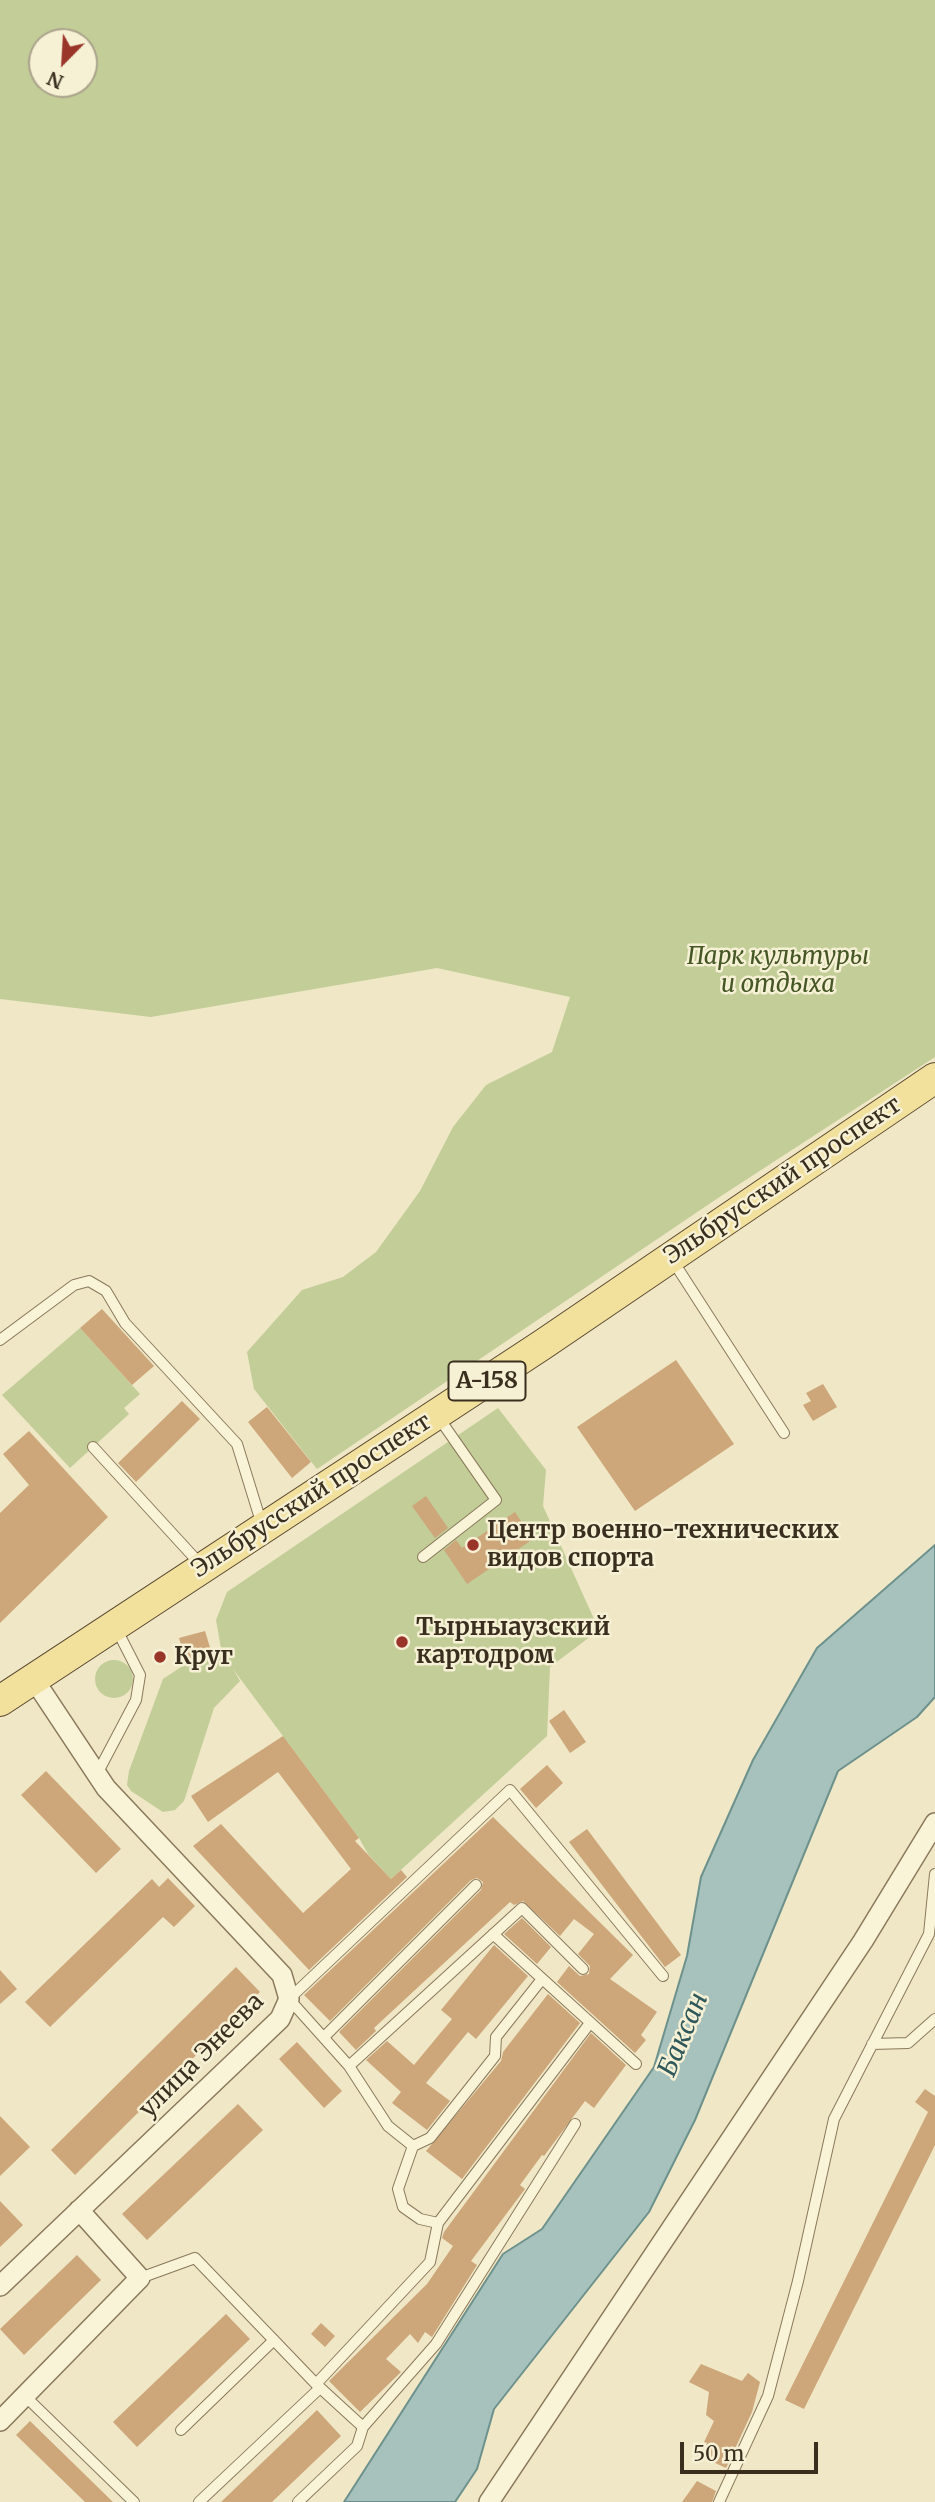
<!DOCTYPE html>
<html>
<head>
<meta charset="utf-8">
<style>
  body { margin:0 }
  #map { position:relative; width:935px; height:2502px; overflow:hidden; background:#efe7c5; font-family:Merriweather,serif }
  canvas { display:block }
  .north { position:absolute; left:28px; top:28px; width:70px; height:70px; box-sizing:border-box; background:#f6f0d5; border:2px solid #aba38c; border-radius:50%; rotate:204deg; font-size:19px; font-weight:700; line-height:28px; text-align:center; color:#3a2f1f }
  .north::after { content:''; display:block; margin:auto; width:24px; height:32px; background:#9a352a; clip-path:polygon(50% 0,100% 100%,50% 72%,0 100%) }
  .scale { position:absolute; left:680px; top:2442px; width:138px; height:32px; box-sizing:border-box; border:4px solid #3a2f1f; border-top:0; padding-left:9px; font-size:21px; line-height:24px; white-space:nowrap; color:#3a2f1f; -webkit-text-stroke:5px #f6f0d5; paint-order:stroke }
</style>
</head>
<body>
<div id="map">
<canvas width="935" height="2502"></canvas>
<div class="north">N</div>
<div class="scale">50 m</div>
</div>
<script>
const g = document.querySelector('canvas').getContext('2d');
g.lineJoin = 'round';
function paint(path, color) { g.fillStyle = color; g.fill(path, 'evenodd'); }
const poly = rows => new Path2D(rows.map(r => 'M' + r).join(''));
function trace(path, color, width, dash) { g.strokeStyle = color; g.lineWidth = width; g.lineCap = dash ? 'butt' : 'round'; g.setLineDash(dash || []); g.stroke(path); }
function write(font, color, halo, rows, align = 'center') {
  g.font = font + ' Merriweather,serif'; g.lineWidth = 5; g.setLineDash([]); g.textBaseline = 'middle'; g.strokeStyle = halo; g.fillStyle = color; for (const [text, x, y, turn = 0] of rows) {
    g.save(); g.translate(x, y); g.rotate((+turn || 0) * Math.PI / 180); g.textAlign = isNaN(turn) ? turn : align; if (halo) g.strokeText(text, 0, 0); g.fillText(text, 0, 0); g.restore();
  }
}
const green = poly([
  [0,0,935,0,935,1057,718,1198,317,1469,254,1389,247,1352,302,1290,343,1277,376,1252,420,1191,453,1127,486,1085,552,1052,570,997,437,968,151,1017,0,999],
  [42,42,84,42,84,84,42,84],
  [80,1328,140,1394,124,1408,129,1414,70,1468,2,1395],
  [498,1408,546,1470,543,1506,599,1630,550,1667,547,1736,391,1879,368,1854,359,1838,233,1669,240,1681,214,1708,184,1801,175,1810,163,1812,131,1791,127,1785,129,1771,163,1679,184,1665,222,1654,216,1620,227,1592],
  '95 1679a19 19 0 1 1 38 0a19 19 0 1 1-38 0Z'
]);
const water = poly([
  [935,1545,935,1697,917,1717,838,1771,695,2120,649,2212,494,2409,477,2469,455,2502,344,2502,503,2254,542,2229,654,2067,687,1956,701,1877,753,1760,817,1648,935,1545]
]);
const building = poly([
  [102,1309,154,1366,132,1385,80,1328],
  [676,1360,734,1444,635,1511,577,1427],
  [823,1384,837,1407,813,1421,803,1405,811,1401,806,1393],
  [182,1401,200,1419,136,1482,118,1463],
  [267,1407,311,1462,292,1478,248,1422],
  [29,1431,108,1517,0,1623,0,1513,29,1485,3,1454],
  [426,1496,448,1528,435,1538,412,1506],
  [515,1512,533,1539,467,1584,444,1550,456,1540,462,1548],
  [205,1631,212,1654,186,1661,179,1638],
  [564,1710,586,1742,570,1753,549,1721],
  [283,1736,359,1838,355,1841,391,1879,401,1870,407,1877,309,1970,193,1846,221,1824,303,1913,351,1869,278,1772,208,1822,191,1796],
  [547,1765,563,1783,536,1808,520,1789],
  [46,1771,121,1849,96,1873,21,1795],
  [493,1817,633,1955,610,1979,657,2012,641,2035,646,2040,635,2053,557,1982,569,1966,580,1976,589,1974,590,1966,578,1954,594,1934,574,1919,560,1936,523,1901,514,1905,510,1902,374,2028,376,2031,356,2050,339,2032,481,1890,483,1882,477,1878,471,1880,330,2021,304,1995],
  [587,1829,681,1955,665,1967,569,1842],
  [168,1878,195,1906,174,1927,163,1917,50,2027,25,2002,152,1879,159,1887],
  [522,1918,551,1947,537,1964,504,1934],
  [494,1945,528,1976,476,2039,468,2032,426,2083,450,2101,427,2130,392,2103,401,2092,366,2060,387,2041,414,2065,452,2019,441,2010],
  [236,1967,260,1992,75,2175,51,2150],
  [0,1970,17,1989,0,2004],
  [548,1994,580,2023,462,2179,426,2151,501,2061,503,2052],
  [591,2033,626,2065,594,2108,585,2101,544,2156,542,2155,520,2185,525,2189,471,2261,477,2265,432,2337,425,2332,418,2343,410,2334,386,2359,401,2372,360,2412,329,2381,427,2284,453,2246,442,2238,444,2232],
  [297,2042,342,2091,324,2108,279,2059],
  [925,2089,935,2096,935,2145,804,2409,785,2400,928,2112,915,2102],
  [238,2104,263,2130,147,2240,122,2214],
  [0,2116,30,2147,0,2176],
  [0,2201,23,2225,0,2247],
  [77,2255,101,2280,24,2355,0,2329],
  [226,2314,250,2339,137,2447,113,2422],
  [321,2323,335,2336,325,2347,311,2334],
  [701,2364,742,2381,748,2373,760,2382,752,2412,726,2468,698,2455,714,2421,706,2415,709,2392,689,2382],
  [317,2410,341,2436,272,2502,221,2502],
  [30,2421,113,2502,85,2502,16,2435],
  [697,2481,716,2491,712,2502,682,2502]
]);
const service = poly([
  [673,1261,784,1433],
  [0,1340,74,1285,89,1281,106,1291,125,1323,237,1444,262,1525],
  [93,1447,201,1565],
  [423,1557,496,1500,439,1418],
  [97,1774,136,1700,140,1675,117,1630],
  [493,1934,636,2064],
  [325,2036,476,1885],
  [872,2044,908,2043,935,2019],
  [349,2066,522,1908,583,1969],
  [413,2146,430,2138,495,2056,496,2037,542,1979],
  [438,2223,420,2219,403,2207,398,2189,413,2146,388,2126,349,2066,289,1999,510,1790,663,1976],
  [140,2278,195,2258,316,2384,430,2262,438,2223,590,2023],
  [316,2384,363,2427,436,2344,575,2124],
  [26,2397,134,2502],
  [181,2430,274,2340],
  [199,2502,320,2388],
  [298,2502,357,2446,363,2427],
  [719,2502,768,2396,798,2281,834,2119,929,1934,935,1874]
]);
const minor = poly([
  [0,2286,280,2019,289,1999,282,1975,106,1788,33,1678],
  [0,2421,140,2278,79,2210],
  [489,2502,863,1941,935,1823]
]);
const primary = poly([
  [0,1701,542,1345,935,1078]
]);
const markers = [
  [473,1545,7,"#9a352a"],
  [402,1642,7,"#9a352a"],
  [160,1657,7,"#9a352a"]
];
const shields = [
  [487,1381,77]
];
const shieldNames = [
  ["А-158",487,1381]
];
const parkNames = [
  ["Парк культуры",778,957],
  ["и отдыха",778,985]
];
const streetNames = [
  ["Эльбрусский проспект",783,1181,-34],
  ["Эльбрусский проспект",312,1496,-33],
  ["улица Энеева",202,2056,-45]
];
const poiNames = [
  ["Центр военно-технических",487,1531],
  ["видов спорта",487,1559],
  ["Тырныаузский",416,1628],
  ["картодром",416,1656],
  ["Круг",174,1657]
];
const waterNames = [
  ["Баксан",684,2035,-67]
];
paint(green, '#c2cd98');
paint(water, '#a7c2bd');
trace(water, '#6d918c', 2);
paint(building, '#cda67a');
trace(service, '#8a795b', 12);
trace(minor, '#8a795b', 22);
trace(primary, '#58462f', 32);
trace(service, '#f9f3d8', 10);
trace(minor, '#f9f3d8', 19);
trace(primary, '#f2e09d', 30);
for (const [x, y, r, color] of markers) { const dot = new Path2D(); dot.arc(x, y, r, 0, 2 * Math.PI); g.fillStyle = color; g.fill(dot); trace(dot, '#f6f0d5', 2.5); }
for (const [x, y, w] of shields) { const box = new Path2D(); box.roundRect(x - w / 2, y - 19.5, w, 39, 5); g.fillStyle = '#f6f0d5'; g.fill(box); trace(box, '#3a2f1f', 2); }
write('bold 23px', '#3a2f1f', null, shieldNames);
write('italic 24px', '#455725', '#f6f0d5', parkNames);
write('24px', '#3a2f1f', '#f6f0d5', streetNames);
write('bold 24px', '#3a2f1f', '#f6f0d5', poiNames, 'left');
write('italic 26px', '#2e585a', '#f6f0d5', waterNames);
</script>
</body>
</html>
